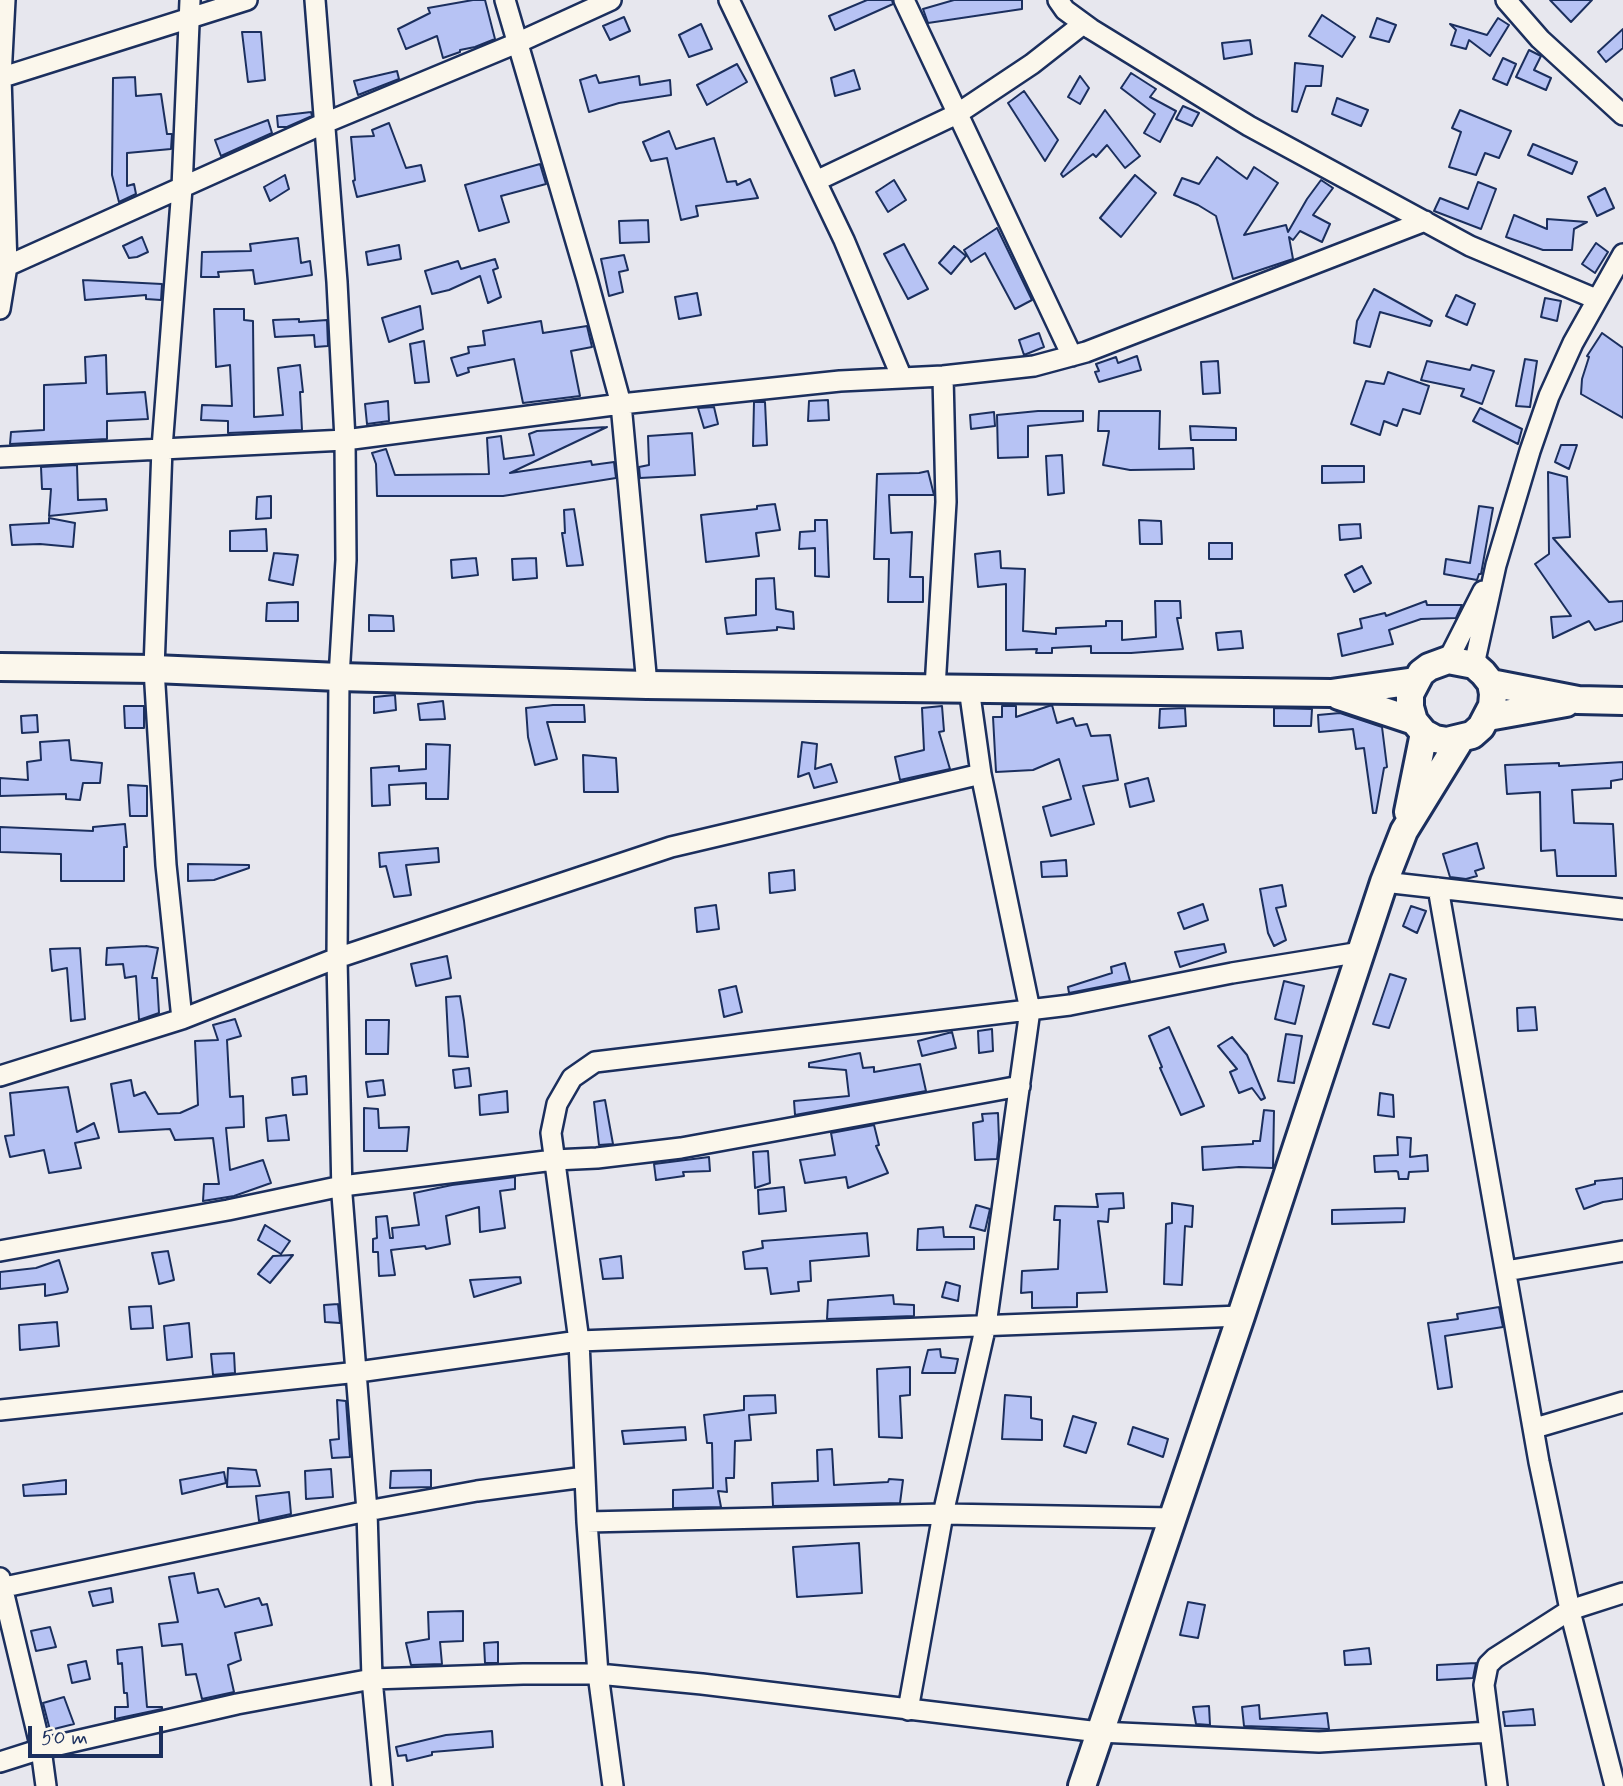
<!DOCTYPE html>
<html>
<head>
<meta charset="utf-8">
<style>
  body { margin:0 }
  #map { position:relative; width:1623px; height:1786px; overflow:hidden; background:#e7e7ee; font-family:Mynerve,sans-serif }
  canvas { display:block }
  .scale { position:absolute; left:28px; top:1726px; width:135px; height:32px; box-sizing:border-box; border:4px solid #1b2f5e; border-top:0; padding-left:9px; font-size:21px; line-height:24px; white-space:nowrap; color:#1b2f5e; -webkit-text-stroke:5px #fbf7ec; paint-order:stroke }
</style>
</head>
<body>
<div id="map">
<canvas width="1623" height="1786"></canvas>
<div class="scale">50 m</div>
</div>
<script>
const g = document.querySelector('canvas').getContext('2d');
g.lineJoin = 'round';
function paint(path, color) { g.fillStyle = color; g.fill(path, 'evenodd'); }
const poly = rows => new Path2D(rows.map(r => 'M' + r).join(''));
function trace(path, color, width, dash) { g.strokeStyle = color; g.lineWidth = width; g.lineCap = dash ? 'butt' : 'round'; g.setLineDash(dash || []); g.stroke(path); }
const building = poly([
  [473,0,485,0,495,39,475,47,460,50,460,52,443,58,437,36,406,49,398,29,430,13,428,8,473,0],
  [867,0,892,0,893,4,835,30,829,16,867,0],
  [954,0,1022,0,1022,9,928,23,923,9,954,0],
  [1550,0,1592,0,1571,22,1550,0],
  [1322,15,1355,37,1342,57,1309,36,1322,15],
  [624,17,630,31,610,40,603,26,624,17],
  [1377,18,1396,25,1389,42,1370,37,1377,18],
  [1498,18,1509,25,1490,56,1469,40,1466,49,1451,45,1456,30,1450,24,1487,35,1498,18],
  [701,24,712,49,689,57,679,35,701,24],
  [1623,29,1623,48,1606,62,1598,52,1623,29],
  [242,32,261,32,265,80,248,82,242,32],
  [1250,40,1252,54,1224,59,1222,43,1250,40],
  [1529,50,1541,56,1534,70,1551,78,1546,90,1516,77,1529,50],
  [1503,58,1516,64,1507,85,1493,79,1503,58],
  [1295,63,1323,66,1321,86,1306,86,1297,112,1292,111,1295,63],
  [737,64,747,82,707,105,697,85,737,64],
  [854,70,860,89,835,96,831,78,854,70],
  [397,71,399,79,358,95,354,81,397,71],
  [1131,73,1156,89,1150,97,1176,111,1160,142,1144,133,1155,114,1121,88,1131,73],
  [596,75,599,83,639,76,640,85,670,80,671,95,619,103,589,112,580,80,596,75],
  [1080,76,1089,88,1080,104,1068,97,1080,76],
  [135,77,136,96,161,94,167,134,172,134,171,149,127,153,127,186,134,184,136,194,119,202,112,175,113,78,135,77],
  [1024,91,1058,140,1045,161,1008,103,1024,91],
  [1337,98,1368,110,1361,126,1332,114,1337,98],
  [1183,106,1199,113,1192,126,1176,119,1183,106],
  [1105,110,1140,156,1125,168,1107,145,1096,157,1093,154,1063,177,1061,174,1105,110],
  [1460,110,1511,131,1499,158,1485,153,1476,175,1449,167,1461,132,1452,128,1460,110],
  [311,112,312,116,287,127,278,127,277,116,311,112],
  [268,120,272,133,221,156,215,140,268,120],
  [389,123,406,168,421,165,425,181,357,197,353,181,355,180,351,137,374,136,372,130,389,123],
  [669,131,676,149,714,138,727,182,736,181,737,185,750,179,758,198,696,206,698,216,681,220,667,158,651,161,643,142,669,131],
  [1533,144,1577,162,1572,174,1528,155,1533,144],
  [1217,157,1247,179,1254,167,1278,183,1244,235,1286,225,1288,232,1307,199,1321,180,1333,188,1313,215,1330,224,1322,242,1300,231,1293,240,1289,237,1293,259,1233,279,1216,216,1198,205,1174,195,1182,178,1199,184,1217,157],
  [540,164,546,184,501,196,509,222,479,231,465,185,540,164],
  [285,175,289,189,270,201,264,187,285,175],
  [1135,175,1156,193,1121,237,1100,218,1135,175],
  [894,180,906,200,888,212,876,192,894,180],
  [1478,182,1496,189,1481,229,1434,211,1440,198,1468,209,1478,182],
  [1605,188,1614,208,1597,216,1588,197,1605,188],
  [1514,215,1547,229,1547,219,1587,222,1574,229,1572,250,1543,250,1506,237,1514,215],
  [648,220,649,242,620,243,619,221,648,220],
  [997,228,1032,300,1015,309,985,253,971,262,964,250,997,228],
  [142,237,148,252,137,257,129,258,123,246,142,237],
  [298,238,301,263,310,261,312,275,255,284,253,270,218,272,219,277,201,277,202,252,251,251,250,244,298,238],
  [1596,243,1608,252,1595,273,1582,264,1596,243],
  [904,244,928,289,908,299,884,254,904,244],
  [399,245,401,259,368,265,366,252,399,245],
  [954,246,966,256,951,274,939,263,954,246],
  [624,255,628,270,619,272,623,292,609,296,601,259,624,255],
  [495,259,498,268,493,270,501,297,488,303,480,276,449,290,432,294,425,271,458,261,461,269,495,259],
  [83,280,162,284,161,300,146,299,146,295,85,300,83,280],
  [1374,289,1432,321,1430,326,1380,312,1370,347,1354,343,1357,321,1374,289],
  [697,293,701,315,679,319,675,297,697,293],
  [1456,295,1475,304,1467,325,1446,316,1456,295],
  [1545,298,1561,301,1557,321,1541,317,1545,298],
  [420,306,423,329,389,342,382,318,420,306],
  [214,309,244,309,244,320,253,321,254,417,283,415,278,368,300,365,303,392,300,392,302,430,228,433,228,421,201,420,202,405,232,406,230,365,216,367,214,309],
  [299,319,299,322,327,320,328,346,315,347,314,335,275,337,273,320,299,319],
  [541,321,543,333,587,326,592,347,571,351,580,396,523,403,514,359,468,368,469,372,457,376,451,358,469,353,468,347,485,345,483,331,541,321],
  [1039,333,1044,347,1024,355,1019,340,1039,333],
  [1602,333,1623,348,1623,418,1581,394,1582,379,1589,357,1587,356,1602,333],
  [424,341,429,382,415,383,410,344,424,341],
  [106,355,107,394,145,392,148,419,107,421,107,439,10,444,11,432,44,430,44,385,86,383,85,357,106,355],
  [1137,356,1141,370,1099,382,1095,372,1099,371,1096,364,1116,357,1118,363,1137,356],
  [1525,359,1537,361,1530,407,1516,406,1525,359],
  [1218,361,1220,393,1203,394,1201,362,1218,361],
  [1427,361,1470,370,1472,365,1494,371,1482,404,1461,396,1464,389,1421,380,1427,361],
  [1388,372,1429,386,1420,414,1403,409,1397,426,1384,421,1380,435,1351,424,1366,381,1384,384,1388,372],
  [828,400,829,420,808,421,809,401,828,400],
  [388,401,389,421,367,424,365,404,388,401],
  [754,402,765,402,767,445,753,446,754,402],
  [714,407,718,424,704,428,698,408,714,407],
  [1480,408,1522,429,1518,444,1473,421,1480,408],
  [1038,411,1083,411,1083,421,1028,426,1028,457,998,458,997,415,1038,411],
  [1099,411,1160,411,1159,449,1193,448,1194,469,1130,470,1103,465,1109,431,1098,431,1099,411],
  [994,412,995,426,971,429,970,415,994,412],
  [1190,426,1236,428,1236,440,1191,440,1190,426],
  [607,427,510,473,591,461,592,465,614,462,616,478,503,496,377,496,376,464,372,453,386,449,395,475,489,474,487,438,501,436,504,459,534,455,529,434,537,431,607,427],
  [692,433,695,475,640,478,639,467,649,465,648,436,692,433],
  [1561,445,1577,445,1569,469,1555,462,1561,445],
  [1062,455,1064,493,1048,495,1046,456,1062,455],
  [77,465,78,500,106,499,107,510,49,516,51,489,42,489,41,467,77,465],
  [1322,466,1364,466,1364,482,1322,483,1322,466],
  [928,471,934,495,889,495,891,533,912,532,910,577,923,577,923,602,888,602,889,559,874,559,877,474,919,473,928,471],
  [1548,472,1567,477,1570,537,1553,538,1609,602,1623,601,1623,621,1595,630,1589,621,1553,638,1551,617,1571,616,1535,564,1549,554,1548,472],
  [271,496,271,518,256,519,257,497,271,496],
  [775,504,780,530,756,533,759,556,706,562,701,515,757,509,757,506,775,504],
  [1479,506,1493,508,1481,574,1479,574,1477,580,1444,574,1446,559,1470,563,1479,506],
  [574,509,583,565,567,566,562,533,565,533,564,510,574,509],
  [49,518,75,523,73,547,40,544,12,545,10,525,49,523,49,518],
  [815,520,827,520,829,577,815,576,815,548,799,549,800,532,815,531,815,520],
  [1139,520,1161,521,1162,544,1140,544,1139,520],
  [1360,524,1361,538,1340,540,1339,525,1360,524],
  [266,529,267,551,230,551,230,531,266,529],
  [1209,543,1232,543,1232,559,1209,559,1209,543],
  [1000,551,1001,568,1025,569,1023,631,1056,634,1056,628,1106,626,1106,621,1122,621,1122,640,1156,637,1155,601,1180,601,1181,618,1177,618,1183,649,1131,653,1091,653,1091,646,1052,648,1052,653,1036,653,1037,649,1006,650,1006,584,978,587,975,554,1000,551],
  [274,553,298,555,293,585,269,580,274,553],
  [476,558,478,575,452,578,451,560,476,558],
  [536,558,537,578,513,580,512,559,536,558],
  [1362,566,1371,583,1354,592,1345,575,1362,566],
  [774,578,776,609,793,612,794,629,777,627,777,630,727,634,725,618,756,615,756,579,774,578],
  [1426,601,1427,605,1462,605,1456,618,1421,619,1389,630,1393,644,1342,656,1338,634,1362,628,1360,619,1385,613,1386,616,1426,601],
  [298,602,298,621,266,621,267,603,298,602],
  [369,615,393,616,394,631,369,631,369,615],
  [1241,631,1243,648,1218,650,1216,633,1241,631],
  [395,695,396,710,374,713,374,697,395,695],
  [443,701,445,719,420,720,418,704,443,701],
  [553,705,584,705,585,722,547,722,557,759,535,765,528,737,526,708,553,705],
  [1052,705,1057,723,1073,718,1076,726,1087,724,1091,736,1110,735,1118,780,1083,786,1094,824,1051,836,1043,807,1071,799,1059,759,1033,770,996,772,993,717,1002,717,1002,706,1016,706,1016,717,1052,705],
  [124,706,144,706,144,728,125,728,124,706],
  [942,706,944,731,939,732,950,769,900,780,895,757,924,750,922,708,942,706],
  [1185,708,1186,726,1159,728,1160,709,1185,708],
  [1274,708,1312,709,1311,726,1274,726,1274,708],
  [1340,713,1382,727,1387,767,1384,768,1376,813,1373,813,1364,748,1356,749,1353,729,1319,732,1318,715,1340,713],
  [37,715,38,732,22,733,21,716,37,715],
  [69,740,71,760,102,763,100,783,83,783,80,800,66,799,66,794,0,796,0,778,28,780,27,762,41,760,40,742,69,740],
  [802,742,817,744,815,769,831,764,837,782,814,788,809,773,798,777,802,742],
  [426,744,450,745,448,799,426,799,426,783,389,785,390,805,372,806,371,768,399,766,399,771,426,769,426,744],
  [583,755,616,758,618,792,584,792,583,755],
  [1623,762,1623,779,1611,781,1611,788,1572,790,1574,823,1613,824,1616,876,1557,876,1555,850,1541,851,1540,792,1507,794,1505,765,1559,763,1559,766,1623,762],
  [1148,778,1154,801,1130,807,1125,784,1148,778],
  [128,785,147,786,147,816,130,816,128,785],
  [125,824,127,847,124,847,124,881,61,881,61,854,0,852,0,827,93,831,93,827,125,824],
  [1477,843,1484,868,1475,871,1477,876,1466,879,1450,877,1443,854,1477,843],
  [438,848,439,862,406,865,411,895,394,897,386,866,380,867,379,853,438,848],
  [1066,860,1067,876,1042,877,1041,862,1066,860],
  [188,864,249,865,249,868,214,880,188,881,188,864],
  [794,870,795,890,770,893,769,873,794,870],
  [1282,885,1286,906,1276,908,1286,940,1274,946,1268,933,1260,889,1282,885],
  [1203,904,1208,920,1184,929,1178,913,1203,904],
  [716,905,719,929,697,932,695,908,716,905],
  [1411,906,1426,911,1417,933,1403,926,1411,906],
  [1224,944,1226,952,1180,967,1175,952,1224,944],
  [146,946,158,948,152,978,157,978,159,1013,139,1020,136,976,125,978,123,964,106,965,107,948,146,946],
  [80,948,85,1019,71,1021,67,968,52,971,50,949,80,948],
  [447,956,451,978,416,986,411,964,447,956],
  [1125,963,1130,981,1069,993,1068,987,1112,973,1111,967,1125,963],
  [1390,974,1406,979,1389,1028,1373,1024,1390,974],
  [1284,981,1304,986,1295,1024,1275,1019,1284,981],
  [736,986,742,1012,724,1017,719,990,736,986],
  [460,996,464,1021,468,1057,449,1056,446,997,460,996],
  [1535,1007,1537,1030,1518,1031,1517,1008,1535,1007],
  [235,1019,241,1036,227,1040,230,1097,243,1096,244,1127,226,1128,230,1170,263,1160,271,1183,234,1196,203,1201,204,1184,219,1184,213,1138,175,1140,170,1129,119,1132,111,1084,131,1080,134,1096,145,1092,158,1114,180,1113,198,1105,195,1041,218,1040,213,1025,235,1019],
  [366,1020,389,1020,388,1054,366,1054,366,1020],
  [1169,1027,1204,1106,1181,1115,1160,1068,1162,1067,1149,1036,1169,1027],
  [992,1029,993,1051,979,1053,978,1031,992,1029],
  [952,1032,956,1048,922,1056,918,1041,952,1032],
  [1286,1034,1302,1036,1294,1083,1278,1081,1286,1034],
  [1232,1037,1247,1055,1265,1098,1261,1100,1252,1088,1239,1093,1230,1072,1237,1069,1218,1046,1232,1037],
  [860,1053,863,1068,874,1067,874,1072,920,1064,926,1091,795,1115,794,1101,849,1096,846,1070,809,1067,809,1063,860,1053],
  [469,1068,471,1086,455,1088,453,1070,469,1068],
  [306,1076,307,1094,293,1095,292,1078,306,1076],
  [383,1080,385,1095,368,1097,366,1082,383,1080],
  [68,1087,77,1132,94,1123,99,1138,75,1143,81,1168,49,1173,44,1150,10,1157,5,1136,14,1135,10,1093,68,1087],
  [507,1091,508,1112,480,1115,479,1095,507,1091],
  [1380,1093,1393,1095,1394,1117,1378,1115,1380,1093],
  [605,1100,613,1144,599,1145,594,1102,605,1100],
  [364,1108,378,1109,379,1128,409,1127,407,1151,364,1151,364,1108],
  [1264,1110,1274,1111,1273,1168,1239,1167,1203,1170,1202,1147,1253,1144,1253,1141,1260,1141,1264,1110],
  [998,1113,999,1140,997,1159,975,1160,973,1123,983,1121,982,1114,998,1113],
  [286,1115,289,1140,268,1141,266,1118,286,1115],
  [874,1125,879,1145,876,1146,888,1173,848,1188,846,1177,805,1183,800,1160,835,1155,831,1133,874,1125],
  [1397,1137,1411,1138,1410,1157,1427,1155,1428,1171,1409,1172,1408,1179,1399,1179,1398,1172,1396,1171,1375,1172,1374,1156,1398,1155,1397,1137],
  [768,1151,770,1183,755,1188,753,1152,768,1151],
  [709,1157,710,1171,683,1172,684,1176,656,1180,654,1164,709,1157],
  [515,1177,515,1189,500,1191,505,1228,480,1232,479,1207,446,1216,450,1244,426,1249,425,1246,391,1250,395,1275,379,1276,378,1252,373,1252,373,1239,377,1238,376,1217,387,1216,390,1238,393,1238,392,1228,419,1225,414,1193,452,1185,515,1177],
  [1623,1178,1623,1199,1603,1202,1584,1209,1576,1189,1595,1184,1595,1181,1623,1178],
  [784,1187,786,1211,759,1214,758,1190,784,1187],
  [1123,1193,1124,1208,1109,1209,1108,1222,1098,1221,1107,1292,1077,1293,1077,1307,1032,1308,1032,1292,1021,1293,1022,1271,1058,1269,1060,1220,1054,1220,1055,1206,1098,1207,1096,1194,1123,1193],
  [1172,1203,1193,1206,1192,1227,1185,1226,1182,1285,1164,1284,1166,1224,1172,1223,1172,1203],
  [976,1205,990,1209,985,1231,970,1227,976,1205],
  [1405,1208,1404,1222,1332,1224,1332,1210,1405,1208],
  [265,1225,290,1241,281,1254,258,1240,265,1225],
  [943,1227,944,1237,974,1237,974,1249,917,1250,918,1229,943,1227],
  [867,1233,869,1256,810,1261,811,1281,798,1282,799,1291,771,1294,767,1268,745,1269,743,1252,763,1248,762,1241,867,1233],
  [168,1251,174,1280,159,1284,152,1253,168,1251],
  [293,1255,270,1283,258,1274,273,1256,293,1255],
  [621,1256,623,1278,603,1279,600,1259,621,1256],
  [59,1260,68,1289,67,1292,45,1296,45,1284,0,1289,0,1272,36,1268,59,1260],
  [520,1277,521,1283,474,1297,470,1280,520,1277],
  [946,1282,960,1286,958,1301,942,1297,946,1282],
  [893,1295,894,1304,914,1305,914,1316,827,1319,828,1300,893,1295],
  [338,1304,340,1323,325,1322,324,1305,338,1304],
  [151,1306,153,1328,131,1329,129,1307,151,1306],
  [1499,1307,1503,1327,1445,1336,1452,1387,1438,1389,1428,1323,1458,1319,1457,1314,1499,1307],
  [57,1322,59,1346,20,1350,19,1325,57,1322],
  [189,1323,192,1357,167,1360,164,1326,189,1323],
  [940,1349,941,1357,958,1359,955,1373,922,1373,928,1350,940,1349],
  [234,1353,235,1373,213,1375,211,1354,234,1353],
  [910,1367,910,1395,900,1396,902,1438,879,1437,877,1369,910,1367],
  [775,1395,776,1413,749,1415,751,1440,735,1441,734,1478,726,1478,727,1492,718,1491,721,1507,673,1508,673,1490,713,1488,712,1443,707,1443,704,1415,744,1410,744,1396,775,1395],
  [1005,1395,1031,1397,1031,1418,1042,1420,1042,1440,1002,1439,1005,1395],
  [337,1400,346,1401,350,1457,332,1458,330,1440,339,1439,337,1400],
  [1073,1416,1096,1423,1086,1453,1064,1446,1073,1416],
  [685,1427,686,1440,624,1444,622,1431,685,1427],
  [1133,1427,1168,1439,1163,1457,1128,1444,1133,1427],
  [832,1449,834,1485,888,1482,889,1479,903,1480,900,1503,773,1506,772,1483,818,1481,817,1450,832,1449],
  [228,1468,256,1470,260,1486,227,1487,228,1468],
  [331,1469,333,1497,306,1499,305,1471,331,1469],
  [431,1470,431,1487,390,1488,391,1471,431,1470],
  [224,1472,226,1483,182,1494,180,1480,224,1472],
  [66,1480,66,1494,24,1496,23,1485,66,1480],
  [289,1492,291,1514,259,1521,256,1496,289,1492],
  [859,1543,862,1593,797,1597,793,1547,859,1543],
  [194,1573,198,1593,218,1589,225,1607,259,1598,262,1605,267,1604,272,1625,235,1633,241,1660,228,1665,234,1692,202,1699,196,1674,186,1675,182,1644,162,1646,159,1624,178,1622,169,1577,194,1573],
  [111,1588,113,1602,93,1606,89,1592,111,1588],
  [1188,1602,1205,1605,1198,1638,1180,1635,1188,1602],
  [463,1611,463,1641,440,1642,442,1664,411,1665,406,1643,429,1639,428,1612,463,1611],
  [50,1627,56,1647,36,1651,31,1631,50,1627],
  [498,1642,498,1663,485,1663,484,1643,498,1642],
  [142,1647,147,1707,162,1707,162,1709,115,1719,115,1707,128,1707,127,1693,124,1693,122,1663,118,1664,117,1650,142,1647],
  [1369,1648,1371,1664,1345,1665,1344,1651,1369,1648],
  [86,1661,90,1679,72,1683,68,1665,86,1661],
  [1476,1663,1473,1678,1437,1680,1437,1665,1476,1663],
  [64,1697,74,1724,50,1730,43,1703,64,1697],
  [1259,1705,1260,1719,1327,1713,1329,1729,1244,1726,1242,1707,1259,1705],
  [1209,1706,1210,1725,1196,1724,1193,1707,1209,1706],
  [1533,1709,1535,1725,1505,1726,1503,1712,1533,1709],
  [492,1731,493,1747,432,1752,432,1755,407,1761,406,1755,398,1756,396,1747,446,1735,492,1731]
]);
const minor = poly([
  [315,0,337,282,345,440,346,560,339,677,337,958,342,1195,367,1511,372,1679,382,1786],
  [505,0,587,279,621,404,647,685],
  [729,0,844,240,902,378],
  [904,0,1072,356],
  [1058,0,1065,10,1091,29,1249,126,1470,246,1596,299],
  [1506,0,1540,39,1623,115],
  [0,78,247,0],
  [816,181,957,114,1032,64,1083,24],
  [7,266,325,123,517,43,611,0],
  [0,309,7,266,1,77,5,0],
  [0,457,345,440,621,404,840,381,943,376,1034,366,1086,352,1425,221],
  [1448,660,1483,591],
  [1474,665,1496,565,1530,451,1549,396,1573,343,1623,254],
  [935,688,946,502,943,376],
  [1384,882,1623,909],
  [1438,888,1539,1462,1572,1619,1615,1786],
  [182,1019,166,865,154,669,162,448,182,188,190,0],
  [0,1076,182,1019,337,958,671,847,981,774],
  [0,1251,228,1210,342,1186,554,1160,597,1158,681,1148,1020,1086],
  [1506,1271,1623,1251],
  [0,1410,358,1372,579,1341,1241,1316],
  [1535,1428,1623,1402],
  [587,1522,943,1514,1173,1518],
  [0,1578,41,1749,46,1786],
  [0,1588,367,1511,477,1491,585,1477],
  [908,1710,943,1514,986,1325,1030,1010,981,774,969,688],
  [0,1762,41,1749,237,1704,372,1679,523,1674,598,1674,702,1684,1099,1732,1319,1742,1490,1732],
  [613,1786,598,1674,587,1522,579,1341,551,1133,557,1104,572,1078,595,1062,1070,1005,1232,973,1361,952],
  [1497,1786,1484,1685,1488,1665,1495,1658,1570,1610,1623,1593]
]);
const highway = poly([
  [1448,660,1474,665,1483,673,1491,683,1493,694,1492,706,1481,727,1472,735,1447,741,1435,739,1424,733,1414,721,1410,707,1410,694,1421,673,1429,667,1448,660],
  [0,667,154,669,339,677,647,685,1331,693,1415,681],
  [1491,683,1578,700,1623,701],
  [1339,696,1414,721],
  [1488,717,1566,703],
  [1408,812,1424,733],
  [1082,1786,1241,1316,1384,882,1404,831,1460,740]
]);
paint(building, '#b7c3f4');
trace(building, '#1b2f5e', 2);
trace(minor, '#1b2f5e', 24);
trace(highway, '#1b2f5e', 32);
trace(minor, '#fbf7ec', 19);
trace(highway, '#fbf7ec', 26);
</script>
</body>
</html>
